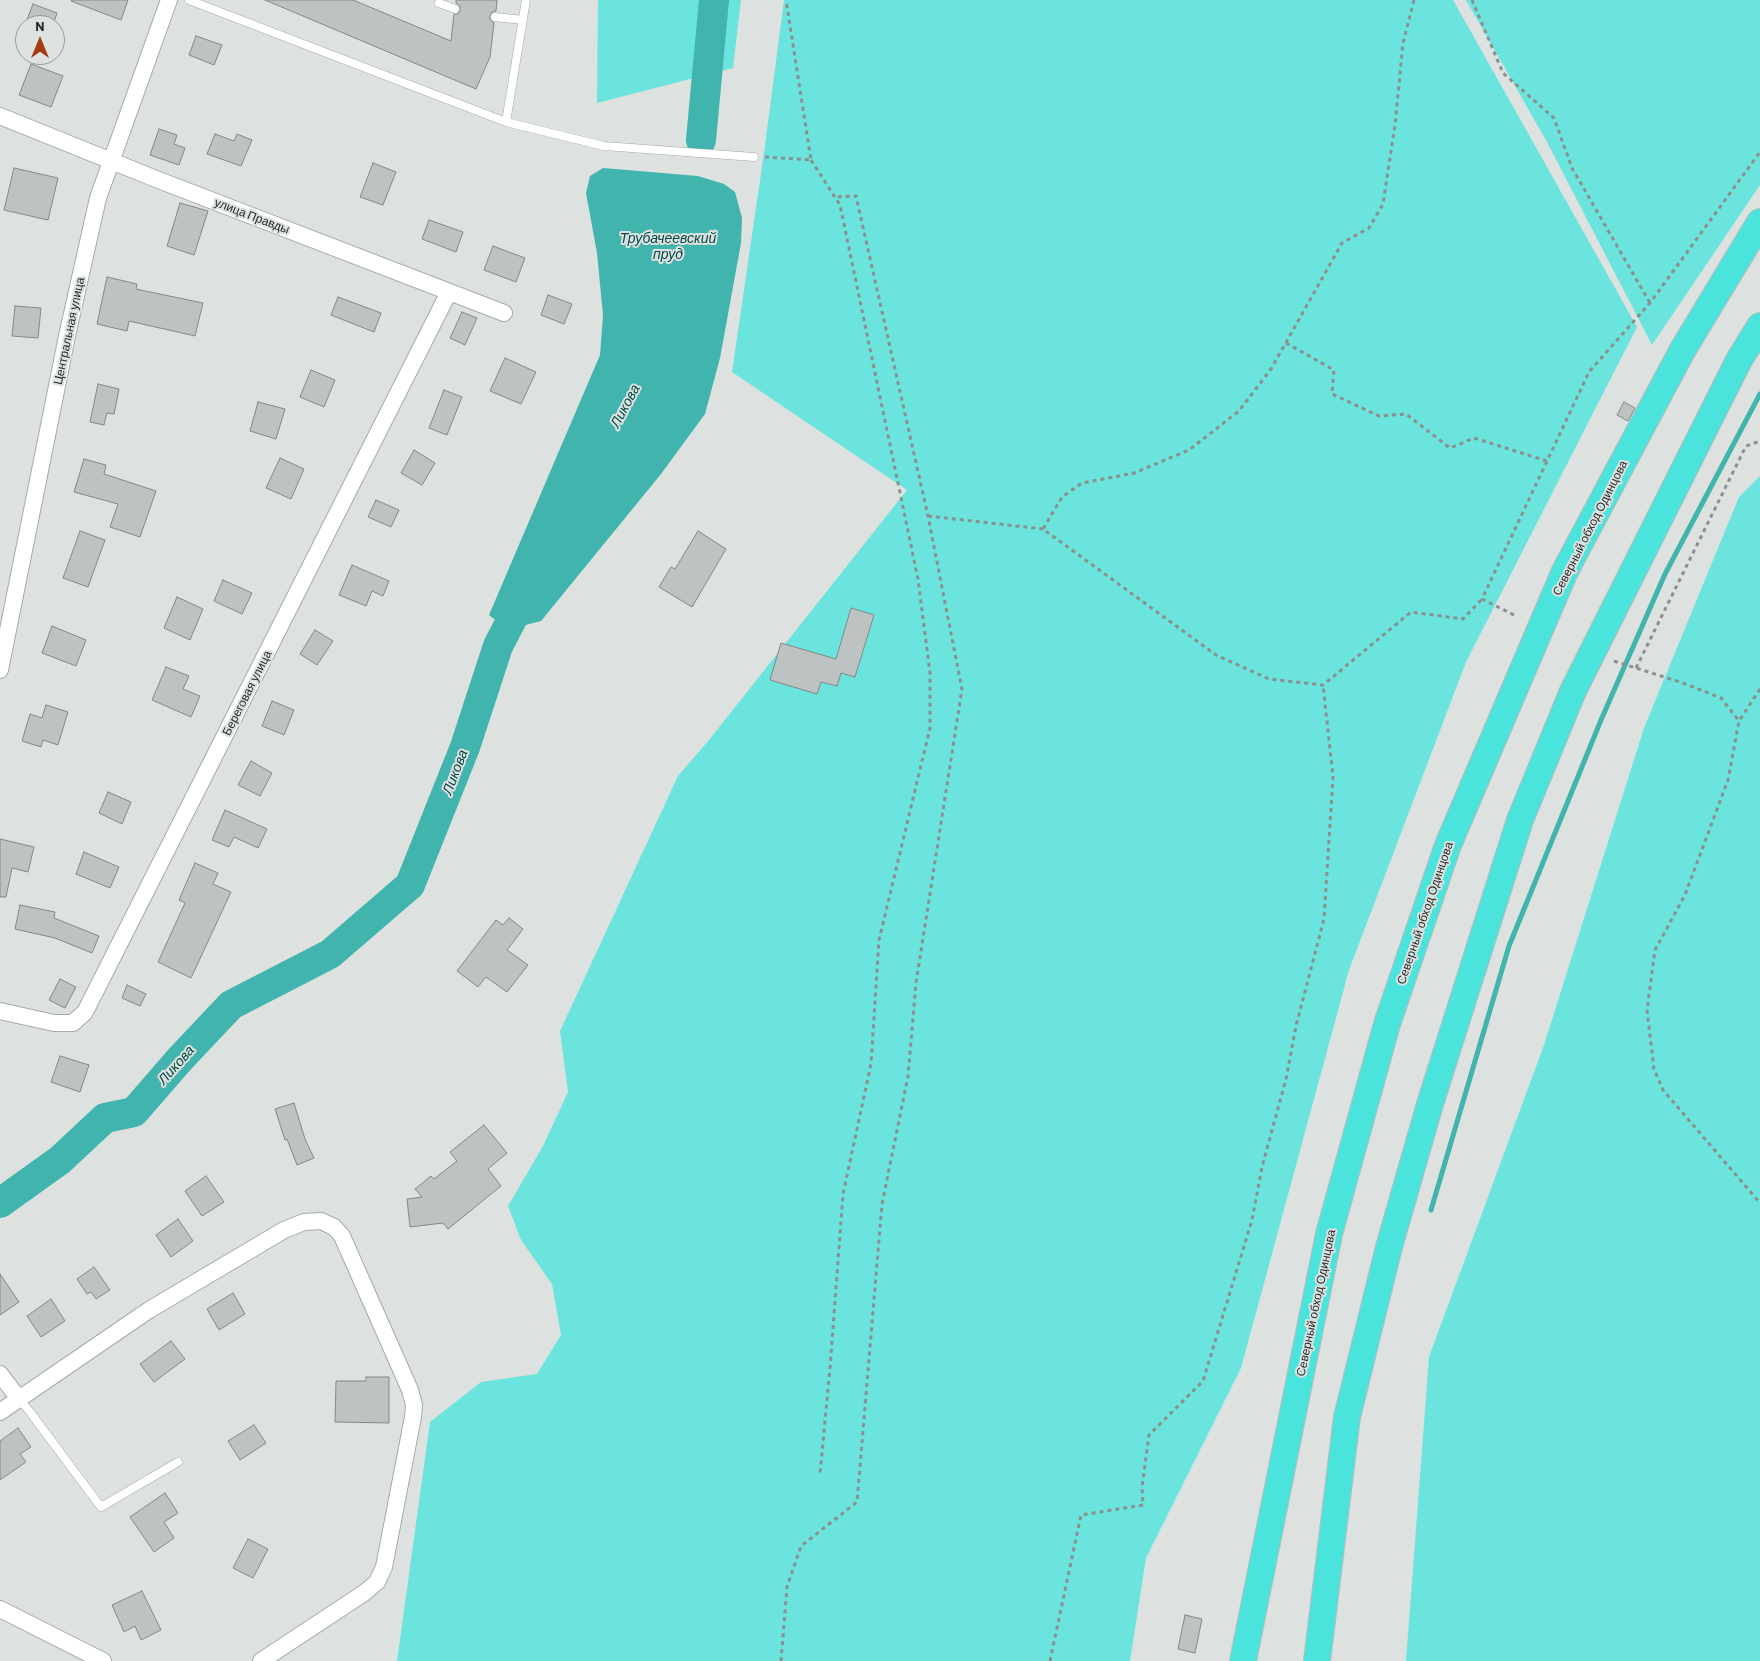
<!DOCTYPE html>
<html>
<head>
<meta charset="utf-8">
<style>
  body { margin:0 }
  #map { position:relative; width:1760px; height:1661px; overflow:hidden; background:#dde2e1; font-family:Barlow,sans-serif }
  canvas { display:block }
  .north { position:absolute; left:15px; top:15px; width:50px; height:50px; box-sizing:border-box; background:#dde2e1; border:1px solid #959999; border-radius:50%; rotate:0deg; font-size:14px; font-weight:700; line-height:20px; text-align:center; color:#2a2c2c }
  .north::after { content:''; display:block; margin:auto; width:18px; height:22px; background:#a13c13; clip-path:polygon(50% 0,100% 100%,50% 72%,0 100%) }
</style>
</head>
<body>
<div id="map">
<canvas width="1760" height="1661"></canvas>
<div class="north">N</div>
</div>
<script>
const g = document.querySelector('canvas').getContext('2d');
g.lineJoin = 'round';
function paint(path, color) { g.fillStyle = color; g.fill(path, 'evenodd'); }
const poly = rows => new Path2D(rows.map(r => 'M' + r).join(''));
function trace(path, color, width, dash) { g.strokeStyle = color; g.lineWidth = width; g.lineCap = dash ? 'butt' : 'round'; g.setLineDash(dash || []); g.stroke(path); }
function write(font, color, halo, rows, align = 'center') {
  g.font = font + ' Barlow,sans-serif'; g.lineWidth = 4; g.setLineDash([]); g.textBaseline = 'middle'; g.strokeStyle = halo; g.fillStyle = color; for (const [text, x, y, turn = 0] of rows) {
    g.save(); g.translate(x, y); g.rotate((+turn || 0) * Math.PI / 180); g.textAlign = isNaN(turn) ? turn : align; if (halo) g.strokeText(text, 0, 0); g.fillText(text, 0, 0); g.restore();
  }
}
const green = poly([
  [598,0,741,0,733,68,597,103],
  [784,0,1453,0,1637,327,1466,662,1349,970,1241,1368,1146,1558,1130,1661,397,1661,430,1422,481,1382,537,1374,561,1335,552,1284,521,1240,508,1206,543,1146,568,1092,560,1031,678,776,709,740,907,490,732,372,764,153],
  [1466,0,1760,0,1760,185,1652,345,1547,142],
  [1760,476,1760,1661,1406,1661,1429,1357,1544,1045,1644,728,1739,497]
]);
const water = poly([
  [603,168,698,176,724,184,735,192,742,218,741,243,720,358,705,414,661,474,541,621,514,628,501,624,489,615,600,355,603,315,597,253,586,193,590,176]
]);
const stream = poly([
  [1431,1210,1509,946,1601,720,1665,574,1760,394]
]);
const river = poly([
  [701,140,714,0],
  [0,1203,60,1160,105,1118,134,1112,180,1059,231,1005,330,954,410,885,465,747,498,646,527,590]
]);
const building = poly([
  [72,0,128,0,121,20,71,1,72,0],
  [265,0,353,0,451,41,454,14,458,14,460,10,460,6,456,3,456,0,497,0,496,11,492,12,490,16,490,20,494,23,490,57,476,89,265,0],
  [33,4,57,13,53,25,25,25,33,4],
  [196,36,222,45,214,65,189,55,196,36],
  [31,64,63,76,51,107,19,95,31,64],
  [159,129,177,135,174,144,185,148,179,165,150,155,159,129],
  [215,134,234,141,237,134,252,140,241,166,207,154,215,134],
  [373,163,396,172,383,205,360,197,373,163],
  [14,168,58,178,48,220,4,210,14,168],
  [180,203,208,211,194,255,167,246,180,203],
  [429,220,463,232,456,252,422,239,429,220],
  [493,246,525,258,516,282,484,270,493,246],
  [107,277,137,284,136,289,203,303,195,336,129,321,127,331,97,324,107,277],
  [548,295,572,304,564,324,541,315,548,295],
  [338,297,381,313,374,332,331,315,338,297],
  [15,306,41,308,38,338,12,336,15,306],
  [462,312,477,318,465,345,450,338,462,312],
  [505,358,536,372,521,404,490,391,505,358],
  [311,370,335,380,324,407,300,397,311,370],
  [98,384,119,389,114,414,107,413,104,425,90,422,98,384],
  [444,390,462,397,447,435,429,428,444,390],
  [258,402,285,409,276,439,250,431,258,402],
  [1624,402,1635,408,1628,421,1617,415,1624,402],
  [414,450,435,463,422,485,401,473,414,450],
  [280,458,304,469,291,499,266,488,280,458],
  [84,459,106,465,104,474,156,491,140,537,110,527,118,504,74,492,84,459],
  [376,500,399,510,391,527,368,517,376,500],
  [80,531,105,540,88,587,63,578,80,531],
  [698,531,726,549,692,607,659,587,671,567,675,569,698,531],
  [352,565,389,581,383,596,372,591,366,606,339,595,352,565],
  [223,580,252,593,242,614,214,601,223,580],
  [177,597,203,609,190,640,164,628,177,597],
  [851,608,874,615,855,677,841,673,837,686,821,682,817,694,770,680,781,643,836,659,851,608],
  [52,626,86,640,76,666,42,653,52,626],
  [315,630,333,641,317,665,300,654,315,630],
  [166,667,189,676,183,689,200,696,191,717,152,700,166,667],
  [272,701,294,710,284,735,262,726,272,701],
  [46,705,68,712,58,745,43,740,41,747,22,741,30,714,42,718,46,705],
  [251,761,272,773,260,796,238,785,251,761],
  [108,792,131,802,122,824,99,813,108,792],
  [225,810,267,829,258,848,234,837,229,847,212,840,225,810],
  [0,839,34,847,28,872,12,868,6,897,0,897,0,839],
  [84,852,119,867,110,888,76,874,84,852],
  [195,863,218,873,213,884,231,892,191,978,158,962,185,903,179,900,195,863],
  [20,905,55,912,54,918,99,936,92,953,55,938,15,929,20,905],
  [509,918,523,929,507,950,528,965,507,992,486,977,478,987,457,971,496,920,503,925,509,918],
  [60,979,76,987,65,1008,49,1000,60,979],
  [127,985,146,994,140,1006,122,998,127,985],
  [60,1056,89,1065,80,1092,51,1082,60,1056],
  [294,1103,305,1139,314,1158,297,1165,287,1139,285,1140,275,1109,294,1103],
  [484,1125,507,1153,488,1169,501,1186,448,1229,443,1223,410,1227,407,1199,422,1197,415,1189,431,1176,434,1179,457,1161,450,1152,484,1125],
  [206,1176,224,1202,202,1216,185,1191,206,1176],
  [178,1219,193,1241,171,1257,156,1235,178,1219],
  [94,1267,110,1290,96,1299,91,1292,87,1294,77,1279,94,1267],
  [0,1274,19,1302,0,1315,0,1274],
  [233,1293,245,1314,219,1330,207,1309,233,1293],
  [51,1299,65,1321,41,1337,27,1316,51,1299],
  [171,1341,185,1359,154,1382,140,1364,171,1341],
  [366,1377,389,1377,389,1423,335,1422,336,1381,366,1381,366,1377],
  [254,1425,266,1443,240,1460,228,1441,254,1425],
  [18,1428,31,1447,20,1454,26,1462,0,1480,0,1441,18,1428],
  [165,1493,178,1513,164,1522,174,1538,154,1552,130,1517,165,1493],
  [248,1539,268,1549,253,1578,233,1568,248,1539],
  [142,1591,161,1630,141,1640,135,1626,124,1632,112,1605,142,1591],
  [1185,1615,1202,1619,1195,1653,1178,1649,1185,1615]
]);
const path = poly([
  [1414,0,1403,43,1395,125,1383,204,1369,228,1342,243,1271,369,1239,411,1189,450,1134,473,1082,483,1062,497,1043,529,1216,655,1269,679,1323,685,1411,612,1463,619,1482,599],
  [1472,0,1503,73,1554,118,1572,168,1650,303],
  [765,157,811,160,786,0],
  [811,160,840,205,918,579,930,673,930,728,879,940,871,1064,843,1194,830,1368,820,1474],
  [1286,343,1334,370,1332,394,1379,416,1406,414,1450,448,1474,438,1547,461],
  [928,516,1043,529],
  [1514,615,1482,599,1589,372,1650,303,1760,152],
  [1614,661,1683,683,1721,698,1739,721],
  [1636,668,1746,446,1760,441],
  [1760,689,1739,721,1728,780,1685,895,1655,950,1647,1010,1654,1069,1663,1090,1760,1203],
  [781,1661,787,1587,801,1546,857,1502,882,1204,908,1076,916,983,962,689,928,516,856,196,835,197],
  [1050,1661,1081,1515,1143,1505,1142,1487,1149,1435,1203,1381,1252,1220,1262,1167,1286,1079,1296,1026,1324,919,1333,777,1323,685]
]);
const service = poly([
  [189,0,506,122,604,146,754,157],
  [439,3,455,9],
  [495,17,523,20],
  [506,122,526,0],
  [19,1399,30,1412,101,1507,178,1462]
]);
const minor = poly([
  [0,116,156,179,504,313],
  [0,670,67,336,98,198,169,0],
  [0,1011,54,1023,73,1023,85,1012,449,292],
  [0,1374,19,1399],
  [0,1412,149,1310,284,1230,304,1222,321,1221,334,1227,342,1236,410,1390,414,1405,413,1417,384,1567,377,1582,364,1593,261,1661],
  [0,1609,103,1661]
]);
const trunk = poly([
  [1243,1661,1329,1234,1387,1024,1448,845,1565,571,1682,351,1760,222],
  [1317,1661,1347,1417,1389,1247,1430,1104,1520,820,1573,691,1739,360,1760,326]
]);
const streetNames = [
  ["улица Правды",252,216,21],
  ["Центральная улица",69,331,-78],
  ["Северный обход Одинцова",1590,528,-63],
  ["Береговая улица",247,693,-63],
  ["Северный обход Одинцова",1425,913,-71],
  ["Северный обход Одинцова",1316,1303,-78]
];
const waterNames = [
  ["Трубачеевский",668,238],
  ["пруд",668,254],
  ["Ликова",625,406,-62],
  ["Ликова",455,772,-69],
  ["Ликова",176,1065,-48]
];
paint(green, '#6ae4dc');
paint(water, '#40b4ad');
trace(stream, '#40b4ad', 5);
trace(river, '#40b4ad', 30);
paint(building, '#bdc2c2');
trace(building, '#838887', 1);
trace(service, '#a5aaa9', 9);
trace(minor, '#a5aaa9', 18);
trace(trunk, '#bbb', 28);
trace(path, '#8c8f8f', 3, [4, 4]);
trace(service, '#fff', 8);
trace(minor, '#fff', 16);
trace(trunk, '#4be4dc', 26);
write('12px', '#2a2c2c', '#dde2e1', streetNames);
write('italic 14px', '#014a46', '#dde2e1', waterNames);
</script>
</body>
</html>
